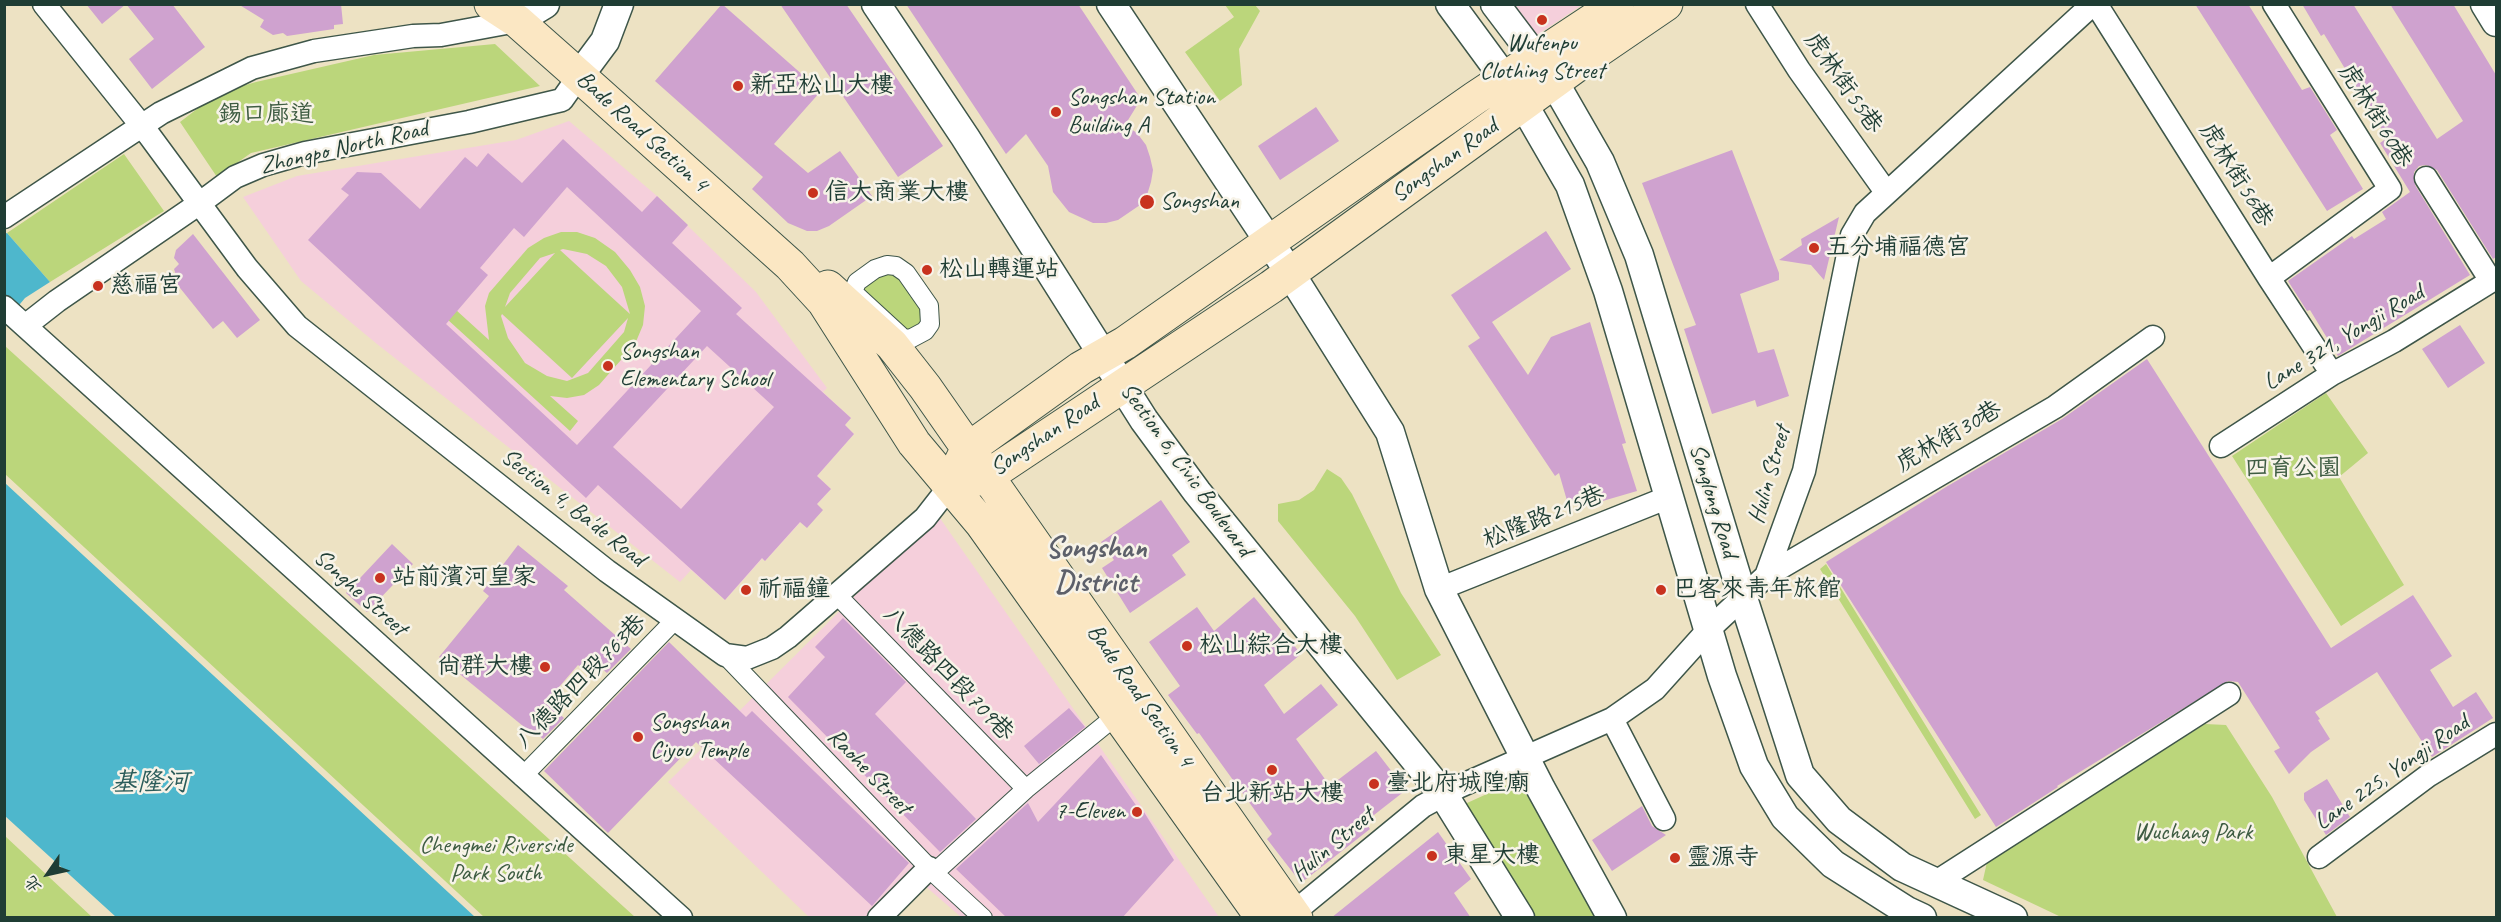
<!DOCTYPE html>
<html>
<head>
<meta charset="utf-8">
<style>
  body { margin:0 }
  #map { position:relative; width:2501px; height:922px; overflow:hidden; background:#ede2c3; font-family:Caveat,"LXGW WenKai TC",sans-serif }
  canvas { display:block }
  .frame { position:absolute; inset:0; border:6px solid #1f3d34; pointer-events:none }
  .north { position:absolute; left:18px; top:844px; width:60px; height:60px; -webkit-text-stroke:4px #f7f3e8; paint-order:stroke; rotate:236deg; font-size:16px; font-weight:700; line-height:24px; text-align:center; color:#1f3d34 }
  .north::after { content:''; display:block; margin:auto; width:21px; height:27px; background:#1f3d34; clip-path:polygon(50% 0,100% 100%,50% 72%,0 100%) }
</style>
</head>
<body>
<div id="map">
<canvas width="2501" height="922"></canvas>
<div class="frame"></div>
<div class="north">北</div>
</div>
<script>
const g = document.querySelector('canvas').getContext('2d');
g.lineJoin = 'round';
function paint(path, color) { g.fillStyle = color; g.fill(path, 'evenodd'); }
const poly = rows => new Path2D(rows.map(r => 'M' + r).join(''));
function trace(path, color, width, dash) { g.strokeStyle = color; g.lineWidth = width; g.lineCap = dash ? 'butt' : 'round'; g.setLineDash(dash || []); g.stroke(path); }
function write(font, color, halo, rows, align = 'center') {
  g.font = font + ' Caveat,"LXGW WenKai TC",sans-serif'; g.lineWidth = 5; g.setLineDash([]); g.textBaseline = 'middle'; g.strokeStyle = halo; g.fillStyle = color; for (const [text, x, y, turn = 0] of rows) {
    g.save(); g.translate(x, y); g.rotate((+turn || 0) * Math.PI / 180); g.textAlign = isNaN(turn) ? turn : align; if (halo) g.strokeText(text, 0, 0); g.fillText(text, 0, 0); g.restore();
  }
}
const built = poly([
  [1513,5,1582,5,1537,35],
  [569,121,657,196,756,292,827,388,823,392,851,418,845,425,854,434,817,476,831,489,765,561,762,559,725,600,691,570,680,582,377,344,301,281,243,197,297,176,516,140],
  [937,514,1219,917,961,917,917,879,872,917,809,917,668,782]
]);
const green = poly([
  [1225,5,1255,5,1260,11,1239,49,1242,85,1220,101,1185,52,1234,17],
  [495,44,540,86,251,153,217,177,180,122,218,93,256,82,374,55],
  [124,154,164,211,50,282,7,233],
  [561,232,577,232,595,238,615,252,630,270,640,287,645,306,643,325,635,344,599,385,584,395,567,398,550,396,578,421,570,431,425,299,434,290,489,340,485,306,489,293,528,248,544,238],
  [563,249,587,254,606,266,622,287,630,314,560,250],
  [555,253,505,307,510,293,540,258],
  [502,314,572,378,628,318,624,332,588,373,567,381,547,376,525,363,508,338,501,316],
  [887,272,902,278,924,309,921,325,912,330,906,330,865,296,861,286],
  [5,346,635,917,484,917,5,474],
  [2326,393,2368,453,2339,477,2404,585,2341,626,2232,456],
  [1327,469,1341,478,1352,494,1401,593,1441,655,1397,680,1355,616,1278,521,1278,504,1299,500,1314,490],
  [1826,564,1981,815,1975,819,1820,569],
  [2205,724,2226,725,2272,797,2337,917,2061,917,1983,880,1987,862],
  [1520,779,1584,888,1605,917,1533,917,1466,810,1467,803],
  [5,836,92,917,5,917]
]);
const water = poly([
  [7,233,50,282,25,298,5,322,4,234],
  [5,483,475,917,116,917,5,816]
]);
const building = poly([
  [86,4,126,4,102,24],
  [126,4,172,4,205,47,152,89,129,59,154,39],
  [238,4,341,4,343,24,334,25,334,29,287,36,283,33,273,35,260,27,264,20],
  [722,4,821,91,774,144,808,173,840,151,872,196,829,226,817,231,807,231,788,223,752,189,763,177,655,81],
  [780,4,846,4,943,146,898,177],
  [906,4,1078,4,1141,99,1125,125,1137,133,1146,145,1150,157,1153,170,1151,182,1147,195,1140,205,1118,220,1106,223,1093,223,1069,212,1053,192,1048,166,1026,134,1006,154],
  [2195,4,2248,4,2302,90,2310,87,2337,130,2330,135,2363,189,2327,211],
  [2302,4,2353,4,2437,139,2463,121,2390,4,2453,4,2496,75,2496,257,2493,259,2437,170,2426,165,2419,166,2414,172,2415,185,2470,275,2338,356,2310,310,2307,311,2288,281,2352,236,2354,239,2386,219,2382,212,2410,192,2380,143,2387,138,2324,34,2321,36],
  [1316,107,1339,141,1280,180,1258,146],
  [563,139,642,212,657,196,688,225,672,243,742,308,736,314,851,418,845,425,854,434,817,476,831,489,817,504,823,510,807,528,800,522,765,561,762,558,725,600,598,485,586,498,308,240,349,195,341,189,357,172,381,173,420,209,465,157,477,167,488,153,522,183],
  [567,187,701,311,577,445,446,324,488,275,480,268,514,228,524,237],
  [707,346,774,407,681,509,613,447],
  [1732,150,1779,273,1779,280,1740,294,1758,353,1774,349,1789,396,1757,407,1755,400,1712,414,1684,329,1696,325,1642,183],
  [1839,217,1824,280,1811,265,1779,260,1802,245,1801,239],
  [1546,231,1571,269,1492,322,1528,375,1551,337,1590,322,1626,443,1622,444,1637,491,1589,505,1587,498,1568,504,1559,473,1555,476,1468,346,1480,338,1451,295],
  [193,234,260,320,237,338,223,321,213,329,172,278,176,275,174,269,179,264,174,258,176,250],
  [2460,325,2485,363,2448,388,2422,349],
  [2147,359,2331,648,2413,595,2452,656,2430,670,2453,707,2476,692,2493,718,2432,757,2377,672,2315,712,2320,719,2318,720,2330,739,2311,752,2289,774,2274,751,2280,748,2238,682,2228,681,2057,786,2058,787,1996,827,1826,562,1946,487,2062,419],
  [1161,500,1190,542,1172,555,1186,575,1130,613,1102,568,1114,560,1101,542],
  [392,544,413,564,367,612,346,593],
  [518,545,568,586,564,590,631,649,607,673,596,664,588,673,578,665,553,694,560,701,554,709,564,718,543,739,531,729,529,731,439,657,489,596,483,591],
  [1254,597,1301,654,1264,685,1284,714,1321,684,1338,705,1296,739,1330,786,1376,751,1406,790,1365,822,1370,829,1301,883,1267,839,1272,834,1199,733,1197,734,1168,695,1180,686,1149,642,1197,607,1214,631],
  [843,618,906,682,875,714,976,819,940,852,788,697,825,657,815,647],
  [669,642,746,717,752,711,909,863,872,906,696,742,608,833,544,771],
  [1069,708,1085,727,1039,764,1024,746],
  [1101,755,1140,811,1142,809,1174,860,1122,918,1007,918,956,869,1028,803,1038,822],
  [2327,779,2350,817,2326,835,2304,800,2304,793],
  [1642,806,1652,826,1666,835,1612,871,1592,840],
  [1438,832,1471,879,1454,893,1471,918,1331,918]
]);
const pedestrian = poly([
  [887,265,896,266,906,273,929,306,930,324,925,331,910,339,903,338,853,292,857,282,875,269,887,265],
  [835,593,1026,789],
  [725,655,934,873,983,918],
  [522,777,674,621],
  [934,873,1026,789,1117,715]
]);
const minor = poly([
  [44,4,149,135,247,268,297,326,607,571,725,655,747,658,772,648,788,637,925,518,950,486],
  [1757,4,1799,70,1886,192],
  [2096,4,2269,278,2332,374],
  [2426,178,2491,281],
  [4,217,161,113,252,68,314,51,413,36,441,35,517,21],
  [2269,278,2390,189,2274,4],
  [4,307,681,918],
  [25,326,57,301,200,203,235,177,263,165,305,153,469,122,562,100,579,76],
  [2221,446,2332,374,2394,341,2496,278],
  [1766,576,2055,407,2153,337],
  [1439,589,1669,497],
  [1612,719,1664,819],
  [2319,857,2429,775,2496,734],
  [1936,882,2229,694],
  [879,918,929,868],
  [1284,918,1293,913,1423,806,1458,787,1612,719,1655,689,1708,630,1766,576,1804,471,1852,235,1865,213,2093,4]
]);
const tertiary = poly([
  [876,4,965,137,1144,420,1197,492,1443,794,1520,918],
  [1111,4,1290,273,1390,432,1439,589,1541,789,1612,918],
  [1450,4,1522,102,1570,185,1608,291,1722,676,1754,766,1785,817,1833,864,1907,911,1922,918],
  [1495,4,1554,82,1600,162,1639,255,1743,598,1800,775,1839,820,1902,867,2013,918],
  [2485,4,2496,22],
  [517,21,545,4],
  [579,76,605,41,619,4]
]);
const secondary = poly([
  [491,4,517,21,595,90,790,265,824,302,914,443,982,524,1256,909,1260,918],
  [828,287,892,345,925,387,1296,918],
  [957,470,967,450,1081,368,1125,343,1475,98,1617,4],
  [950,486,986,477,1271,287,1584,60,1666,4]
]);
const markers = [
  [1542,20,6,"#c8321e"],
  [738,86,6,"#c8321e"],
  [1056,112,6,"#c8321e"],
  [813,193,6,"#c8321e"],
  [1147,202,8,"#c8321e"],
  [1814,248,6,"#c8321e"],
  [927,270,6,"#c8321e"],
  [98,286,6,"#c8321e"],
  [608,366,6,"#c8321e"],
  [380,578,6,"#c8321e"],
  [746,590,6,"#c8321e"],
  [1661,590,6,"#c8321e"],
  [1187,646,6,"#c8321e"],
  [545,667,6,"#c8321e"],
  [638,737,6,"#c8321e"],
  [1272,770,6,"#c8321e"],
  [1374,784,6,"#c8321e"],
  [1137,812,6,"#c8321e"],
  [1432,856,6,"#c8321e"],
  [1675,858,6,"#c8321e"]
];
const poiNames = [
  ["Wufenpu",1542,44,"center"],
  ["Clothing Street",1542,72,"center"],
  ["新亞松山大樓",750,86],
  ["Songshan Station",1068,98],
  ["Building A",1068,126],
  ["信大商業大樓",825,193],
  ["Songshan",1160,202],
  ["五分埔福德宮",1826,248],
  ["松山轉運站",939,270],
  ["慈福宮",110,286],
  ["Songshan",620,352],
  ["Elementary School",620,380],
  ["站前濱河皇家",392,578],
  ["祈福鐘",758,590],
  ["巴客來青年旅館",1673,590],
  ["松山綜合大樓",1199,646],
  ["尚群大樓",533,667,"right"],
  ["Songshan",650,723],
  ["Ciyou Temple",650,751],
  ["臺北府城隍廟",1386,784],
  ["台北新站大樓",1272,794,"center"],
  ["7-Eleven",1125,812,"right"],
  ["東星大樓",1444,856],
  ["靈源寺",1687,858]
];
const streetNames = [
  ["虎林街55巷",1843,83,55],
  ["虎林街60巷",2375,116,58],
  ["Bade Road Section 4",642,132,42],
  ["Zhongpo North Road",344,148,-13],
  ["Songshan Road",1445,161,-36],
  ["虎林街56巷",2236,175,58],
  ["Lane 321, Yongji Road",2344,338,-31],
  ["Songshan Road",1045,436,-34],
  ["虎林街30巷",1949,437,-30],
  ["Section 6, Civic Boulevard",1186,470,54],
  ["Hulin Street",1770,475,-74],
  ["Songlong Road",1713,501,73],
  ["Section 4, Ba'de Road",573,508,38],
  ["松隆路215巷",1544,518,-22],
  ["Songhe Street",360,593,42],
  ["八德路四段709巷",948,674,46],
  ["八德路四段763巷",581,682,-46],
  ["Bade Road Section 4",1140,696,55],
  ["Raohe Street",869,772,46],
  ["Lane 225, Yongji Road",2392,773,-35],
  ["Hulin Street",1333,845,-40]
];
const parkNames = [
  ["錫口廊道",266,115],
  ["四育公園",2293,469],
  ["Wuchang Park",2193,833],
  ["Chengmei Riverside",496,846],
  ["Park South",496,874]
];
const waterNames = [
  ["基隆河",150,783]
];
const districtNames = [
  ["Songshan",1096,549],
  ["District",1096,583]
];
paint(built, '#f5cfdb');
paint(green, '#bbd67b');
paint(water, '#4eb7cc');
paint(building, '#cfa2cf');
trace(pedestrian, '#3e5649', 20);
trace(minor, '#3e5649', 25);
trace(tertiary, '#3e5649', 31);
trace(secondary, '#3e5649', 35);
trace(pedestrian, '#fff', 18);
trace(minor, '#fff', 22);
trace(tertiary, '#fff', 28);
trace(secondary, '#fbe7c3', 33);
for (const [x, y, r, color] of markers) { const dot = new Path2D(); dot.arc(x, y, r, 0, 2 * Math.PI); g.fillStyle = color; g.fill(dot); trace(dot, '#f7f3e8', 2); }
write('24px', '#1f3d34', '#f7f3e8', poiNames, 'left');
write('24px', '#1f3d34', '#f7f3e8', streetNames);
write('24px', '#3e5c42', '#f7f3e8', parkNames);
write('italic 26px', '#2b5c5a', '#f7f3e8', waterNames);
write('bold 30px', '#5d606a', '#f7f3e8', districtNames);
</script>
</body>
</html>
